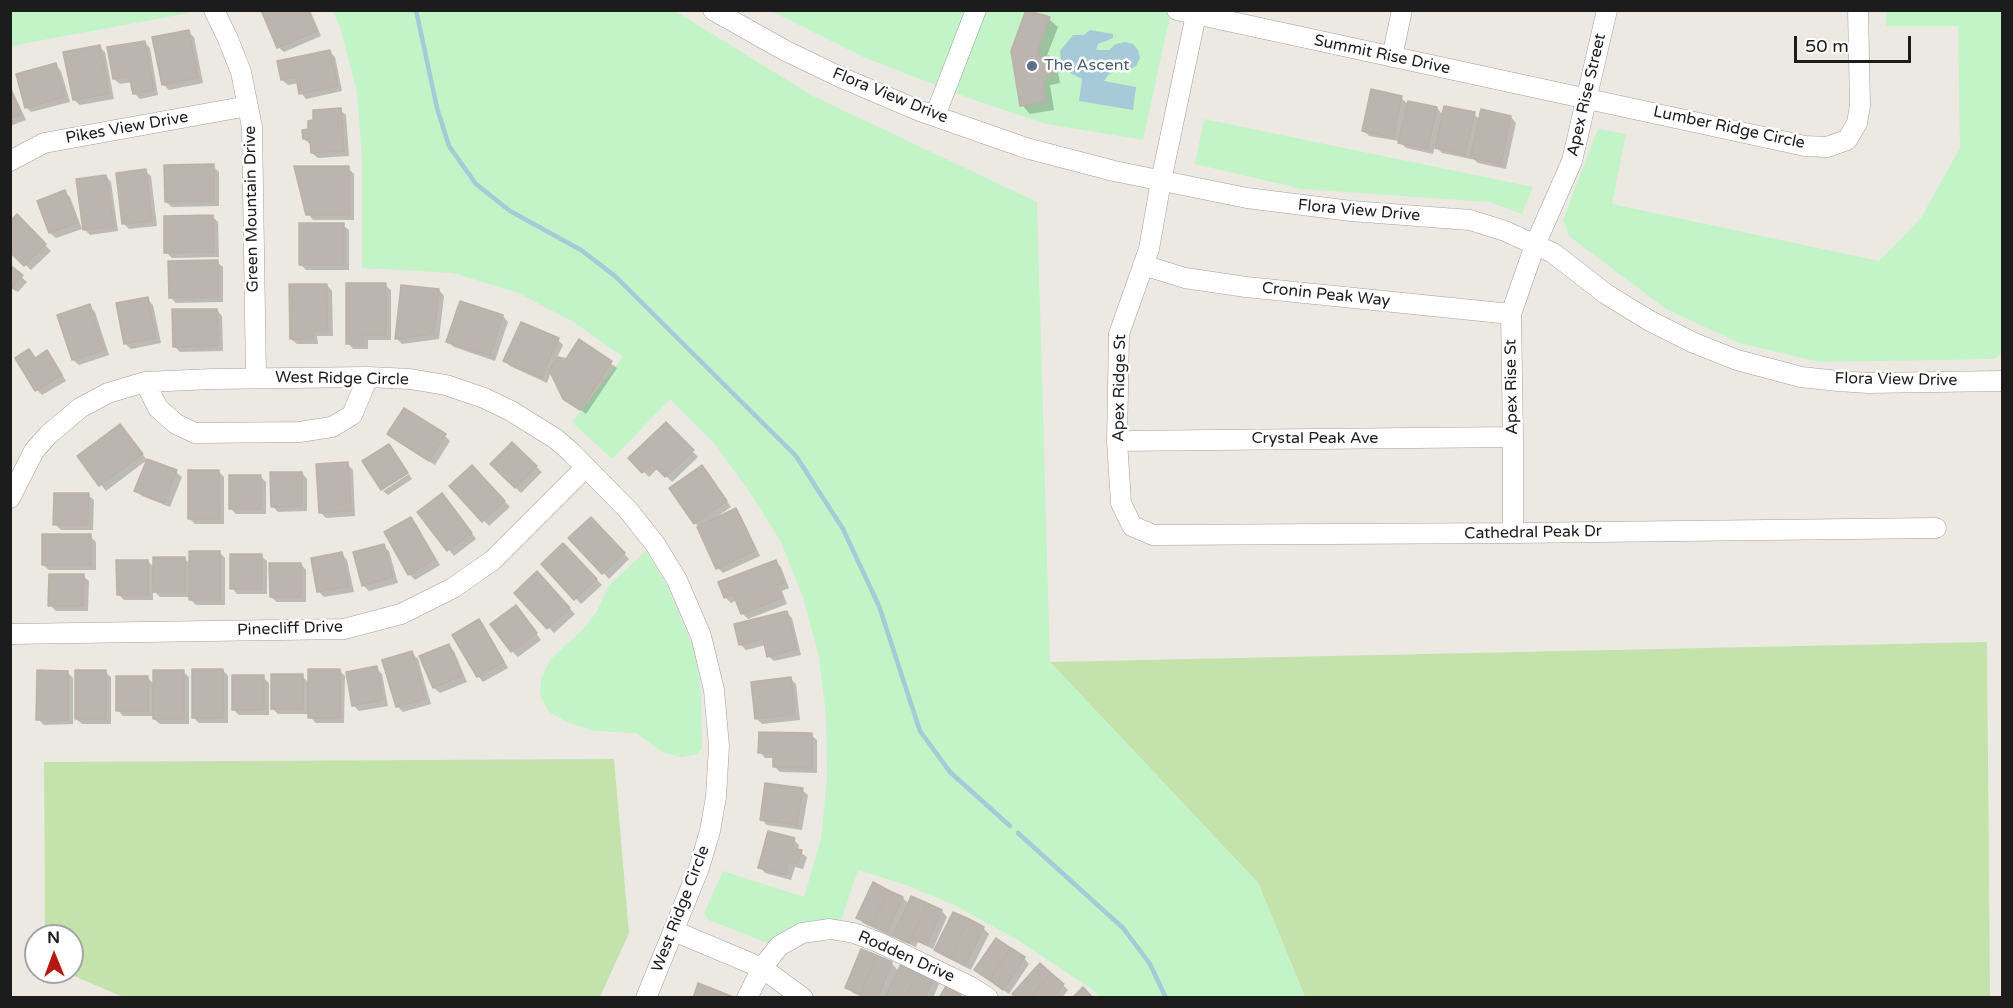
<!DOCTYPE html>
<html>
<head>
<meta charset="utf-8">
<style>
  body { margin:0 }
  #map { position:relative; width:2013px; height:1008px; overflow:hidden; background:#ece9e2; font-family:"Varela Round",sans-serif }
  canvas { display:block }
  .frame { position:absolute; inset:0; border:12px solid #1c1c1c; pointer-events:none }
  .north { position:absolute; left:24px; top:924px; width:60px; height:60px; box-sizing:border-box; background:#fff; border:2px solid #a4a4a4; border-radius:50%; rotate:359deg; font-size:16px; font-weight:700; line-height:24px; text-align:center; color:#1c1c1c }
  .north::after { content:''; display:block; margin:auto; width:21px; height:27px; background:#b61811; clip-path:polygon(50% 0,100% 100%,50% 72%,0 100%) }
  .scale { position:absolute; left:1794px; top:36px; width:117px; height:27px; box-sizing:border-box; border:3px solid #1c1c1c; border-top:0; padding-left:8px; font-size:18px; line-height:21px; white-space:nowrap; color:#1c1c1c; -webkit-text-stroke:4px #fff; paint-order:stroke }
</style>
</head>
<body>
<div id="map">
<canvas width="2013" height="1008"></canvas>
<div class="frame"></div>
<div class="north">N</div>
<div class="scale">50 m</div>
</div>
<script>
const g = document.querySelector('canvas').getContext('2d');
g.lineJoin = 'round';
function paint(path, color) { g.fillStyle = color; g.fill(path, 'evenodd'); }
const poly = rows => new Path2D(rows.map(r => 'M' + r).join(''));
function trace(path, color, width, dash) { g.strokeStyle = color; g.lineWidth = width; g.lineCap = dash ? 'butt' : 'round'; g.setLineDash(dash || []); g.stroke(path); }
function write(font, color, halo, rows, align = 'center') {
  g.font = font + ' "Varela Round",sans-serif'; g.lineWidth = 5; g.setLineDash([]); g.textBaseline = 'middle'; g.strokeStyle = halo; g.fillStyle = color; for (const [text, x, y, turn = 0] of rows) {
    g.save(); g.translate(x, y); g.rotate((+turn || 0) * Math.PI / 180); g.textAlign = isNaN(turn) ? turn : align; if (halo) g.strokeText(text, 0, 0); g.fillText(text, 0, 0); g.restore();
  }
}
const grass = poly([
  [1987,642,1990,997,1305,997,1258,883,1050,662],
  [614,759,629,933,600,997,123,997,65,972,72,972,72,936,45,936,44,762]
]);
const park = poly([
  [186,10,189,13,11,46,11,11],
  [333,11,675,11,813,96,1037,202,1050,662,1258,883,1305,997,1099,997,1093,990,1016,939,956,906,906,885,858,870,841,920,805,921,782,932,770,944,709,920,704,913,723,871,804,897,821,839,827,779,826,715,819,657,803,597,781,542,749,491,714,443,670,399,612,459,572,422,623,357,572,321,516,292,453,273,362,268,362,158,357,92,340,27],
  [771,11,1171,11,1143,140,1046,124,974,100,863,57],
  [1886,11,2002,11,2002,352,1995,359,1820,362,1739,343,1666,309,1570,237,1563,220,1598,129,1626,134,1612,204,1879,261,1921,218,1960,148,1958,26,1886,26],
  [1204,119,1533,187,1522,214,1489,202,1302,189,1195,164],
  [646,551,668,588,695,651,701,692,702,749,696,755,680,757,662,752,636,733,594,731,567,722,549,712,540,695,541,679,550,660,583,629,596,613,609,585]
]);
const water = poly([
  [1090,30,1113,34,1113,38,1098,44,1096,50,1109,50,1116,44,1125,42,1133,44,1138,50,1140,58,1136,66,1129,70,1114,71,1108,75,1104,81,1136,87,1133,110,1079,101,1082,79,1062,69,1060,51,1073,35,1084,35]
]);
const shadow = poly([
  [263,10,310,10,321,36,284,52,278,47],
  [1049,19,1058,27,1046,58,1049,57,1057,66,1060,83,1050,85,1054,110,1030,114,1022,105,1013,51],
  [188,32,194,37,203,83,169,90,163,84],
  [144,42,150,48,158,95,140,99,134,93,132,82,120,84,114,79],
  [99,47,105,52,114,99,80,105,74,100],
  [330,52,335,57,342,91,306,99,301,93,298,83,288,85,282,80],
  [56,65,61,71,70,102,31,112,26,107],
  [10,85,26,120,10,126],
  [1401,98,1409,105,1437,108,1443,115,1474,114,1480,120,1511,117,1516,123,1506,169,1478,163,1471,157,1471,159,1442,153,1435,146,1433,154,1406,148,1399,141,1369,136,1364,131],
  [340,110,346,115,349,156,318,158,312,153,312,144,310,144,304,139,310,131],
  [213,166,219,172,219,206,172,207,166,202],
  [348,168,354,174,354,220,313,220,308,214],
  [145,171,151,176,157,226,129,229,124,224],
  [106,176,111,182,118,231,90,235,85,230],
  [65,192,70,197,82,229,56,238,50,233],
  [17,217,51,251,31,270,10,250],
  [213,217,218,222,219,257,172,258,166,252],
  [343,225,349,230,349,270,306,270,300,264],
  [217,262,223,267,223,302,176,303,170,297],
  [10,267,27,282,18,292,10,288],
  [327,285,332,291,333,336,317,336,318,344,297,344,291,339],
  [385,285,391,290,391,340,368,340,368,349,353,349,348,343],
  [439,290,444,296,439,339,402,344,397,339],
  [147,299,153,305,161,343,131,349,125,344],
  [461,303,503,316,508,322,495,361,454,347,448,342],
  [89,306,95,312,109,355,79,365,73,360],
  [217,310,222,316,223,351,180,352,174,346],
  [558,340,563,345,557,358,567,361,580,341,617,368,586,414,565,398,551,372,547,383,510,366,505,361],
  [29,351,36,359,46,352,52,358,66,381,42,395,37,390],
  [666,424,698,457,672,482,658,468,649,477,630,458],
  [120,426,147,460,106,491,79,457],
  [389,434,445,436,450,441,435,465,395,440],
  [512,444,542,472,521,493,492,464],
  [347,464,353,470,355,516,326,518,321,513],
  [472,467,510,507,489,526,451,486],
  [702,467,731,507,715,518,716,519,736,510,741,516,760,556,723,573,718,568,699,527,695,523],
  [176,472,182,477,170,507,142,496,136,491],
  [219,472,224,477,224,524,195,524,190,519],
  [302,473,307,479,307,511,278,512,272,506],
  [409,474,412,479,388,495,383,491],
  [260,476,266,482,266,514,236,514,231,509],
  [88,495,94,500,93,530,61,530,55,524],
  [448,501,476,539,454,556,419,512],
  [410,519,416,524,440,565,415,580,409,574],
  [591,519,629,559,609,579,571,538],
  [90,536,96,542,96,570,49,570,43,565],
  [563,545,602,585,581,604,543,564],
  [383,546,389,551,398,583,369,591,363,585],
  [220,553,225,558,225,605,196,605,191,600,191,597,160,597,153,590,153,600,124,600,118,594,148,561,155,569,184,558,191,565],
  [342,554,347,560,354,592,324,597,319,592,313,560],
  [261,556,267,561,267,594,237,594,232,588],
  [775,561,781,567,789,588,782,591,787,604,748,619,742,613,737,600,731,603,725,597],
  [301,564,306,570,306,602,277,602,271,597],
  [537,574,575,614,554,633,516,593],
  [83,576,89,581,88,611,56,611,50,605],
  [522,613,541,640,518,657,512,651],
  [787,613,792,618,801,655,774,661,768,656,766,645,746,650,740,644],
  [479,621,484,626,508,668,483,682,478,676],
  [448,646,454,651,467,682,440,693,434,688],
  [412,653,418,659,431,704,403,712,397,706],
  [376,668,382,674,388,706,359,711,354,706,347,674],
  [223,670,228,676,228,723,199,723,193,717],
  [339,670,345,676,344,723,316,723,310,717,310,714,278,714,272,708,302,676,310,684],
  [67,672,73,678,73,724,44,725,38,719],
  [105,672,111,677,111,724,82,724,76,719],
  [183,672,189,677,189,724,160,724,154,719,154,716,123,716,118,710,147,677,154,684],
  [263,677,269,683,269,715,239,715,234,710],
  [791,679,796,684,800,720,762,724,756,718],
  [811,735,817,740,817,773,780,772,775,767,775,758,765,758,760,752],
  [802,790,808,795,802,830,767,825,761,819],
  [794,840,799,845,798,851,807,857,803,869,795,867,791,880,765,873,760,867],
  [873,884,903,898,909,904,911,898,942,911,947,917,933,949,918,942,916,947,901,941,894,934,892,937,863,923,858,917],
  [983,928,989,934,971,970,942,955,936,950],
  [1024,958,1029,964,1009,994,976,970],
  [891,963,899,971,933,978,939,984,933,998,864,998,853,993,847,987],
  [1063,985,1068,990,1062,998,1017,998]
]);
const stream = poly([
  [416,10,437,108,449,146,476,184,510,211,581,250,615,276,796,456,843,529,879,606,920,731,950,772,1010,826],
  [1018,833,1123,928,1150,964,1166,998]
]);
const building = poly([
  [261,10,308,10,317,31,277,48,261,10],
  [1026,10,1050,17,1038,49,1039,58,1049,56,1052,75,1042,77,1046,101,1020,106,1011,51,1026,10],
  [189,30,198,78,162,85,152,37,189,30],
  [145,41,154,90,133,94,129,76,113,79,107,47,145,41],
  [100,45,109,94,73,100,63,52,100,45],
  [330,50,338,86,299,94,296,77,281,80,277,61,330,50],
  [56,63,65,97,25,108,16,74,56,63],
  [10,89,21,114,10,119,10,89],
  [1371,89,1402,96,1393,138,1362,131,1371,89],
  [1408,101,1437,107,1428,149,1398,143,1408,101],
  [1444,106,1475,112,1465,155,1435,148,1444,106],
  [341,108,344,151,311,153,310,139,303,139,302,130,308,129,308,121,313,120,313,110,341,108],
  [1481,109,1511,116,1501,164,1470,158,1481,109],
  [214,164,214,201,165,202,164,165,214,164],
  [294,166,349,166,349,215,306,215,294,166],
  [146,169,152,221,122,224,116,173,146,169],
  [106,175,114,226,83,230,76,179,106,175],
  [65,190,77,223,49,233,37,201,65,190],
  [17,214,46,244,24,266,10,252,10,221,17,214],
  [213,215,214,252,164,253,164,216,213,215],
  [299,223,344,223,344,265,299,265,299,223],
  [218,260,218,297,169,298,168,261,218,260],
  [10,265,23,275,12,288,10,287,10,265],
  [346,283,386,283,386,335,363,335,363,344,346,344,346,283],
  [289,284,327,284,328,331,313,331,313,339,290,339,289,284],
  [401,285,439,289,434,334,395,339,401,285],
  [148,297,156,338,124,344,116,303,148,297],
  [460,301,503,315,490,356,446,342,460,301],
  [90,304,104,350,72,360,57,315,90,304],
  [172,309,217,309,218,346,173,347,172,309],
  [521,322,559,338,541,378,503,361,521,322],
  [579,339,612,361,580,410,563,399,549,370,558,357,566,359,579,339],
  [29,349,35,358,47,350,62,375,35,391,15,358,29,349],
  [404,408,446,434,429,461,387,434,404,408],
  [666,422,694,450,665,477,652,464,642,473,628,458,666,422],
  [120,424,143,454,99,486,77,456,120,424],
  [512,442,537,466,515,488,490,464,512,442],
  [389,444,408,473,381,490,362,461,389,444],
  [147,459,177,470,164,503,134,491,147,459],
  [348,462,351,511,319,513,316,464,348,462],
  [472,465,505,501,482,522,449,486,472,465],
  [702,465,727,501,694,524,669,488,702,465],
  [188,470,219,470,220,519,188,519,188,470],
  [270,472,302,472,302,506,271,507,270,472],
  [229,475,261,475,261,509,229,509,229,475],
  [54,493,89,493,88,525,53,525,54,493],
  [442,493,472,533,447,551,417,512,442,493],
  [736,508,756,550,716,569,697,527,736,508],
  [411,517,435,559,408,575,384,532,411,517],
  [591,517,625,553,602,574,568,538,591,517],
  [42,534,91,534,91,565,42,565,42,534],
  [563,543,597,579,574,600,541,564,563,543],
  [384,544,393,577,362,586,353,552,384,544],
  [189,551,220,551,220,600,189,600,189,551],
  [342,552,349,586,317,592,311,558,342,552],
  [230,554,262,554,262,589,230,589,230,554],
  [153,557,185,557,185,592,153,592,153,557],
  [116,560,148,560,148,595,117,595,116,560],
  [776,560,784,583,777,585,782,598,741,614,733,594,724,598,718,582,776,560],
  [269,563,301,563,301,597,270,597,269,563],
  [537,571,570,608,547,629,514,593,537,571],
  [49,574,84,574,83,606,48,606,49,574],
  [516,605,537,633,511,652,490,624,516,605],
  [787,611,797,649,767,657,763,639,739,645,734,624,787,611],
  [479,619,504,662,477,677,452,635,479,619],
  [449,644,462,676,433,688,419,656,449,644],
  [412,651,426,699,396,707,382,660,412,651],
  [377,666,383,700,352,706,346,672,377,666],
  [192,669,223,669,223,718,192,718,192,669],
  [308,669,340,669,340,718,308,718,308,669],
  [37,670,68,671,68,720,36,720,37,670],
  [75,670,106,670,106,719,75,719,75,670],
  [153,670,184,670,184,719,153,719,153,670],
  [271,674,303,674,303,709,271,709,271,674],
  [232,675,264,675,264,710,232,710,232,675],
  [116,676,148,676,148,711,116,711,116,676],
  [791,677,795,714,755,719,751,682,791,677],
  [759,732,812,733,812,768,773,767,773,753,758,753,759,732],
  [765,783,803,788,797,825,760,820,765,783],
  [768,831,795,838,792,848,802,850,798,864,789,862,786,875,758,868,768,831],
  [873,882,888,890,872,925,856,918,873,882],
  [888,890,903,897,887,932,872,925,888,890],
  [911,896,927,903,910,943,893,936,911,896],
  [927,903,942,910,927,945,912,938,927,903],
  [953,912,969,919,950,958,934,950,953,912],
  [969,919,984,927,965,965,950,958,969,919],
  [996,938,1011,948,989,980,974,970,996,938],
  [1011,948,1025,957,1003,990,989,980,1011,948],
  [861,949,876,955,861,994,845,988,861,949],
  [876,955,892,962,878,998,870,998,861,994,876,955],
  [902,962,918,970,905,998,885,997,902,962],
  [1040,963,1051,973,1030,998,1016,998,1012,994,1040,963],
  [918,970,934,977,925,998,905,998,918,970],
  [1051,973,1064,984,1052,998,1030,998,1051,973],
  [698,983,736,998,693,998,698,983],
  [946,986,961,995,960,998,939,998,946,986],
  [1083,987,1093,998,1072,998,1083,987]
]);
const minor = poly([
  [214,10,228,39,241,72,252,127,256,378],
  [713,10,784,50,840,77,920,111,1026,148,1114,171,1247,198,1351,211,1470,220,1505,231,1553,253,1606,294,1650,321,1694,343,1737,360,1801,377,1838,381,1868,383,2002,381],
  [1177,10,1805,146,1827,147,1847,140,1857,123,1860,106,1858,10],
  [1197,10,1161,181,1149,249,1119,334,1117,441,1121,503,1132,526,1153,535,1513,533,1936,528],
  [1392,57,1402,10],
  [935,116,976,10],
  [10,161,44,143,248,106],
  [1143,265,1185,278,1246,287,1511,314],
  [145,382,158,408,176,424,195,433,299,432,332,427,352,415,368,377],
  [1117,441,1513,437],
  [10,498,34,451,48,435,80,408,108,393,145,382,212,379,368,377,410,379,446,385,484,398,511,411,556,439,572,453,628,510,655,544,677,580,701,636,714,690,719,746,716,797,710,831,699,868,646,998],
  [1513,533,1513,437,1511,314,1535,245,1572,161,1607,10],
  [10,634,344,629,401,614,453,588,493,560,586,467],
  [674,931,762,968,803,998],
  [747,998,762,968,779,946,802,933,830,929,854,933,880,943,971,987,988,998]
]);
const markers = [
  [1032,66,6,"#5c6f8a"]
];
const streetNames = [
  ["Summit Rise Drive",1382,55,12],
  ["Apex Rise Street",1587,95,-77],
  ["Flora View Drive",890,96,22],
  ["Pikes View Drive",127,128,-10],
  ["Lumber Ridge Circle",1729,128,12],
  ["Green Mountain Drive",252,209,-91],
  ["Flora View Drive",1359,211,5],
  ["Cronin Peak Way",1326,295,6],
  ["West Ridge Circle",342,379,1],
  ["Flora View Drive",1896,380,1],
  ["Apex Rise St",1512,387,-91],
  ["Apex Ridge St",1120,388,-89],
  ["Crystal Peak Ave",1315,439],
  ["Cathedral Peak Dr",1533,533,-1],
  ["Pinecliff Drive",290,629,-2],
  ["West Ridge Circle",681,909,-69],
  ["Rodden Drive",906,957,24]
];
const serviceNames = [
  ["The Ascent",1044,66]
];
paint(grass, '#c4e3ac');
paint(park, '#c2f4c8');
paint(water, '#a6cad7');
paint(shadow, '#0003');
trace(stream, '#a6cad7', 4.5);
paint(building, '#bcb5af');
trace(building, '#bcb1a6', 1.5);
trace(minor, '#a0a0a0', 21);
trace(minor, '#fff', 20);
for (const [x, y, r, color] of markers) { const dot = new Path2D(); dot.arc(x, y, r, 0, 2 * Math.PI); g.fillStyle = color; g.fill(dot); trace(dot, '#fff', 2); }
write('16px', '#1c1c1c', '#fff', streetNames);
write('16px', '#4e5e75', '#fff', serviceNames, 'left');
</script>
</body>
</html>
